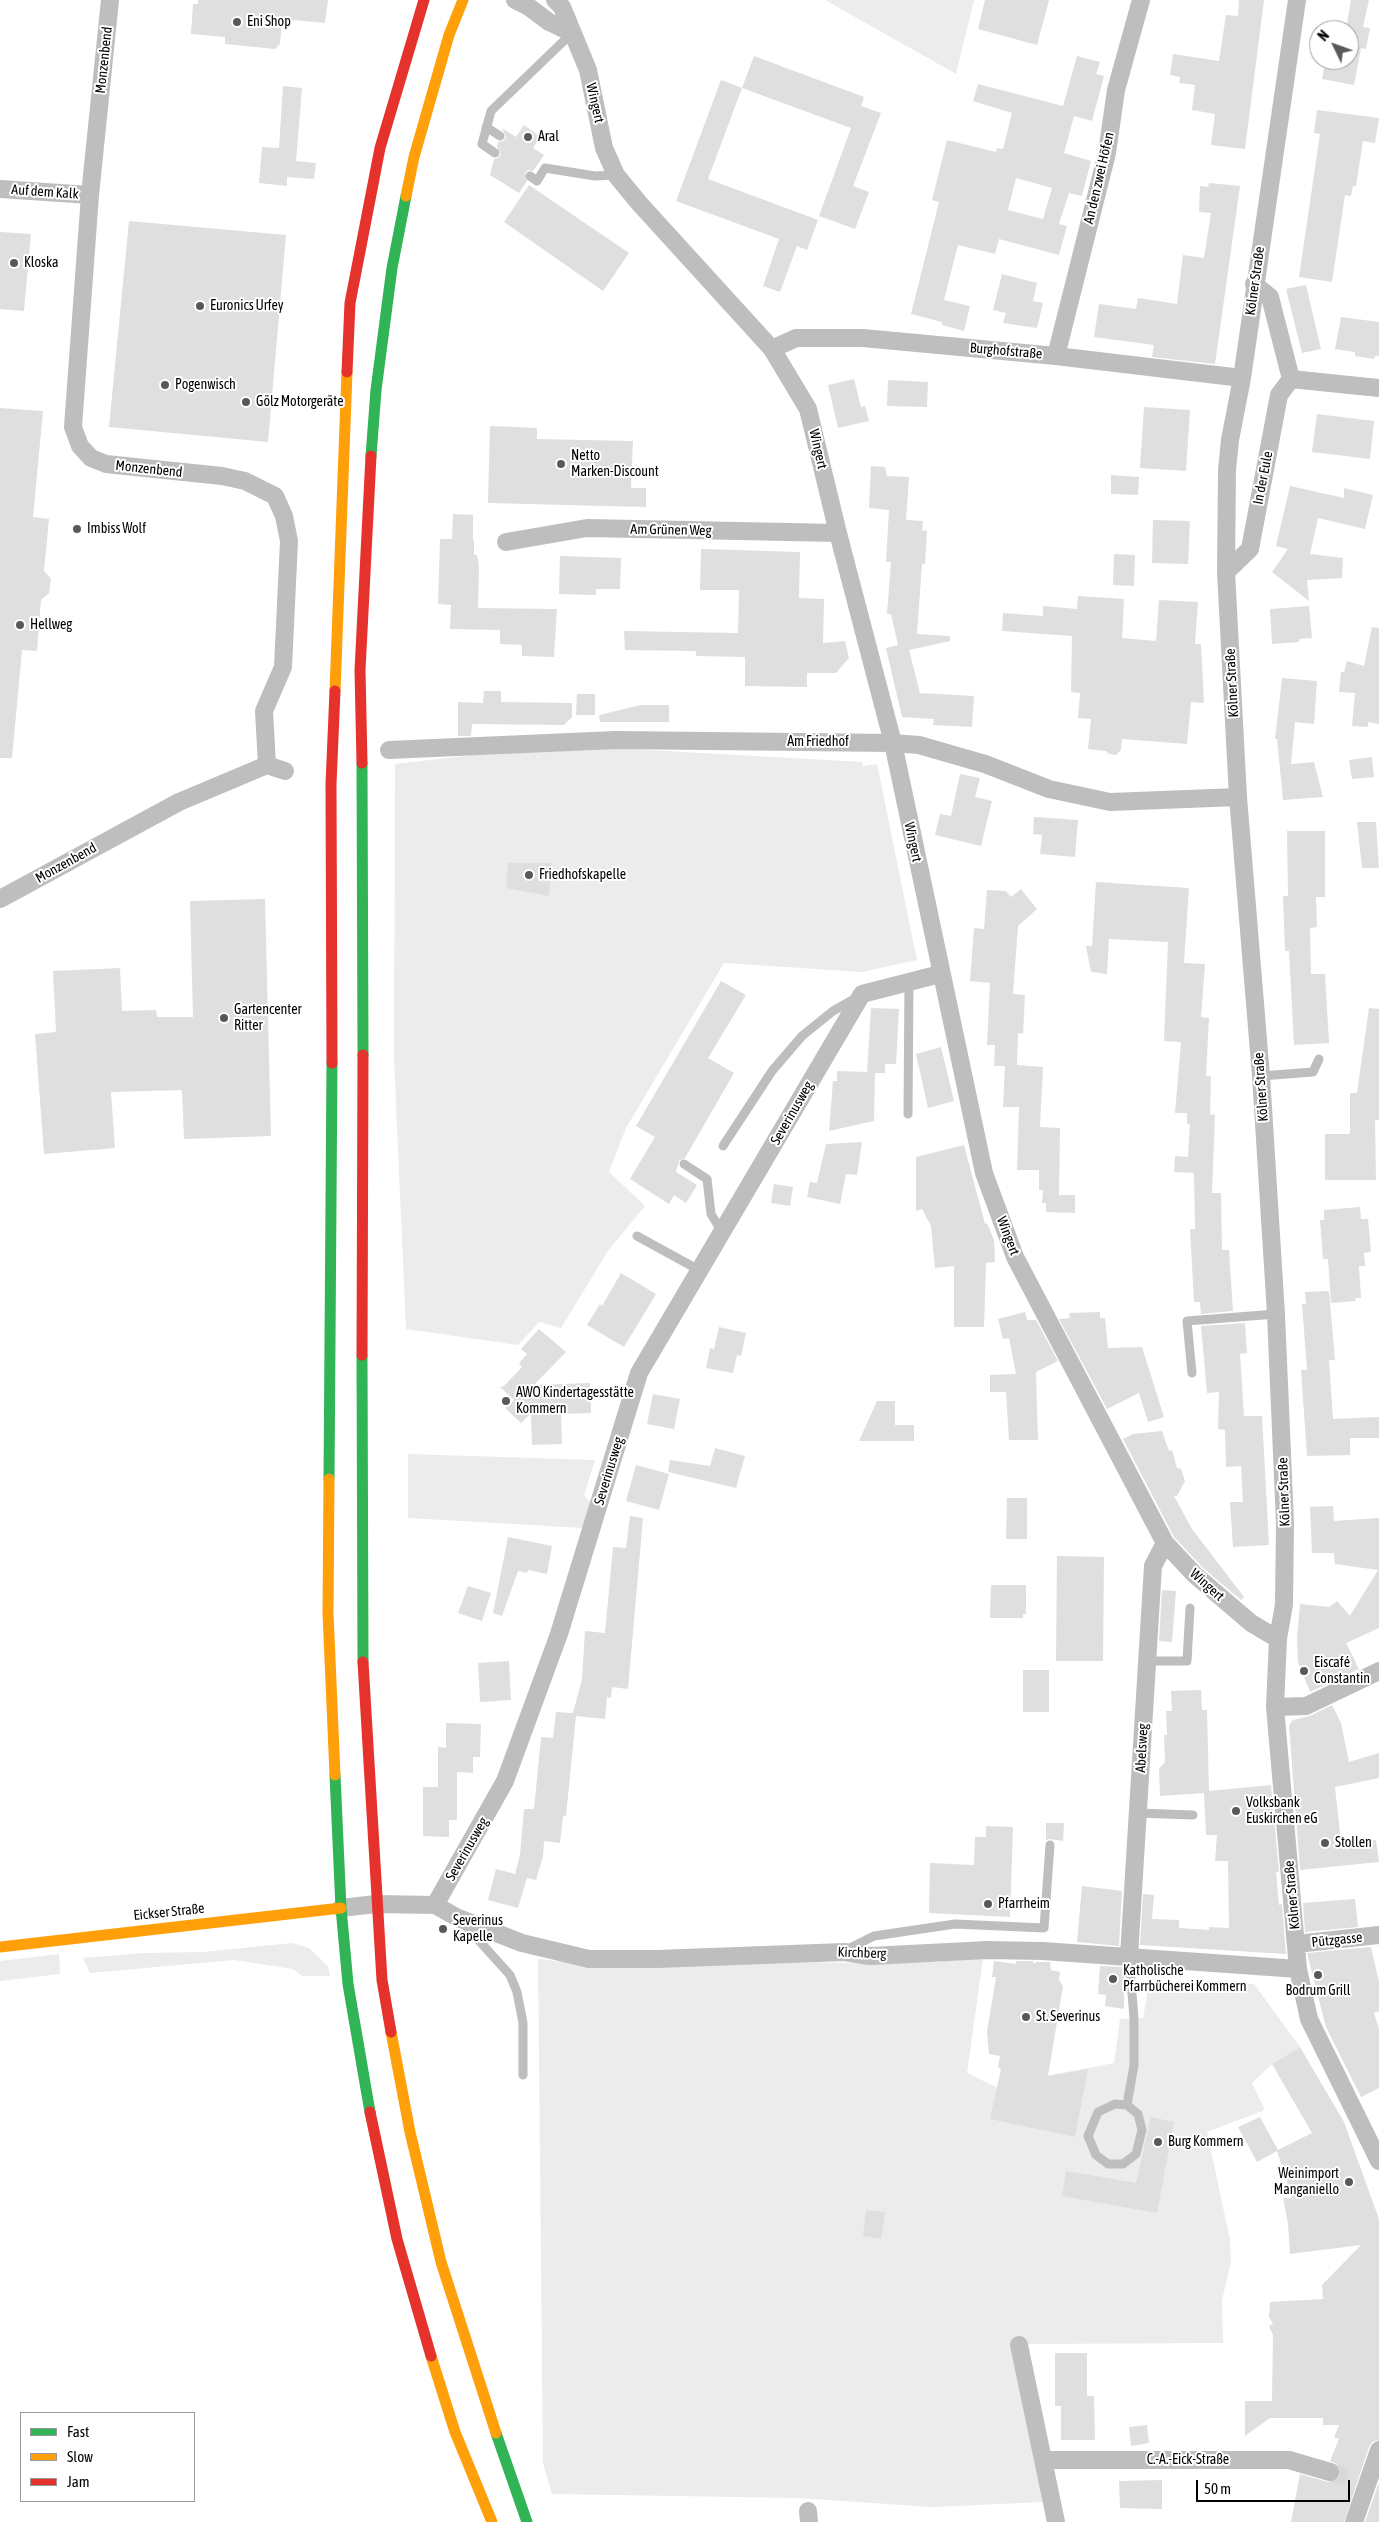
<!DOCTYPE html>
<html>
<head>
<meta charset="utf-8">
<style>
  body { margin:0 }
  #map { position:relative; width:1379px; height:2522px; overflow:hidden; background:#fff; font-family:"Asap Condensed",sans-serif }
  canvas { display:block }
  .legend { position:absolute; left:20px; top:2412px; width:175px; height:90px; box-sizing:border-box; background:#fff; border:1px solid #999; margin:0; padding:6px 9px; list-style:none; font-size:15px; color:#000 }
  .legend li { display:flex; align-items:center; gap:10px; height:25px }
  .legend b { width:25px; border:1px solid #999 }
  .north { position:absolute; left:1309px; top:20px; width:50px; height:50px; box-sizing:border-box; background:#fff; border:1px solid #999; border-radius:50%; rotate:312deg; font-size:14px; font-weight:700; line-height:20px; text-align:center; color:#000 }
  .north::after { content:''; display:block; margin:auto; width:18px; height:22px; background:#595959; clip-path:polygon(50% 0,100% 100%,50% 72%,0 100%) }
  .scale { position:absolute; left:1196px; top:2480px; width:154px; height:22px; box-sizing:border-box; border:2px solid #000; border-top:0; padding-left:6px; font-size:15px; line-height:18px; white-space:nowrap; color:#000; -webkit-text-stroke:4px #fff; paint-order:stroke }
</style>
</head>
<body>
<div id="map">
<canvas width="1379" height="2522"></canvas>
<ul class="legend">
<li><b style="height:6px;background:#30b455"></b>Fast</li>
<li><b style="height:6px;background:#ff9f0a"></b>Slow</li>
<li><b style="height:6px;background:#e5322d"></b>Jam</li>
</ul>
<div class="north">N</div>
<div class="scale">50 m</div>
</div>
<script>
const g = document.querySelector('canvas').getContext('2d');
g.lineJoin = 'round';
function paint(path, color) { g.fillStyle = color; g.fill(path, 'evenodd'); }
const poly = rows => new Path2D(rows.map(r => 'M' + r).join(''));
function trace(path, color, width, dash) { g.strokeStyle = color; g.lineWidth = width; g.lineCap = dash ? 'butt' : 'round'; g.setLineDash(dash || []); g.stroke(path); }
function write(font, color, halo, rows, align = 'center') {
  g.font = font + ' "Asap Condensed",sans-serif'; g.lineWidth = 4; g.setLineDash([]); g.textBaseline = 'middle'; g.strokeStyle = halo; g.fillStyle = color; for (const [text, x, y, turn = 0] of rows) {
    g.save(); g.translate(x, y); g.rotate((+turn || 0) * Math.PI / 180); g.textAlign = isNaN(turn) ? turn : align; if (halo) g.strokeText(text, 0, 0); g.fillText(text, 0, 0); g.restore();
  }
}
const green = poly([
  [825,0,974,0,956,74],
  [559,745,862,762,863,766,877,764,917,960,862,972,724,963,626,1128,609,1172,645,1206,608,1251,561,1328,539,1322,518,1345,406,1329,394,1059,395,764],
  [408,1454,595,1460,584,1495,591,1503,583,1528,408,1518],
  [292,1943,309,1948,328,1966,330,1976,302,1976,293,1969,234,1960,90,1973,83,1958,145,1953,203,1952],
  [59,1954,60,1974,0,1981,0,1961],
  [983,1958,967,2073,998,2088,1035,2078,1114,2063,1120,2019,1143,2018,1149,1984,1254,1984,1300,2047,1272,2064,1252,2083,1265,2110,1207,2132,1230,2240,1231,2262,1222,2300,1223,2343,1026,2344,1043,2502,932,2507,798,2498,552,2494,543,2463,538,1959,610,1967,734,1961,862,1963,933,1962]
]);
const building = poly([
  [198,0,328,0,325,23,282,19,280,44,275,49,225,44,225,37,191,34,193,4,198,4],
  [985,0,1049,0,1037,45,978,29],
  [1239,0,1264,0,1245,149,1211,145,1215,114,1192,110,1195,85,1179,83,1180,77,1170,75,1173,54,1219,61,1226,15,1238,16],
  [1351,0,1369,0,1363,27,1370,28,1366,49,1361,48,1354,85,1322,79,1325,60,1349,60,1349,30,1346,30],
  [754,56,864,97,861,106,881,113,853,186,869,192,855,229,819,216,851,128,742,88],
  [1077,56,1100,62,1096,74,1104,76,1092,121,1074,116,1064,153,1091,161,1082,196,1069,193,1059,224,1067,226,1059,255,999,239,995,254,958,245,944,300,970,306,964,331,942,325,942,322,911,314,939,202,932,200,947,140,996,152,997,148,1003,149,1012,113,973,101,978,84,1063,106],
  [1016,178,1052,188,1043,219,1008,210],
  [721,80,742,88,708,179,818,220,807,250,797,246,780,292,763,286,779,239,676,201],
  [283,86,302,88,296,161,316,163,314,179,287,177,287,186,259,183,262,147,279,148],
  [1317,110,1379,118,1375,143,1363,141,1356,186,1353,186,1351,196,1345,195,1332,282,1299,277,1320,134,1314,133],
  [524,125,540,137,533,148,544,155,533,171,528,170,525,173,527,181,519,193,490,175,494,159,498,158,501,154,497,147,498,142,503,141,506,137,502,128,516,137],
  [1209,183,1240,186,1215,364,1152,357,1154,345,1094,337,1099,304,1136,309,1138,298,1177,304,1183,255,1204,258,1211,213,1199,212,1200,186,1208,187],
  [529,185,629,253,603,291,504,222],
  [129,221,286,235,268,442,109,427],
  [0,232,31,234,24,311,0,309],
  [1002,274,1037,283,1033,301,1043,303,1037,328,1003,323,1006,313,993,310],
  [1306,285,1321,349,1302,353,1286,289],
  [1341,317,1379,322,1379,356,1375,356,1374,359,1355,356,1355,352,1335,349],
  [854,379,861,407,865,406,869,421,838,428,828,385],
  [888,380,928,382,927,407,887,406],
  [1144,407,1190,410,1186,471,1140,468],
  [0,408,43,411,33,517,49,519,44,571,51,579,49,593,41,600,37,651,22,650,12,758,0,758],
  [1317,414,1374,421,1370,459,1312,452],
  [490,426,537,428,537,439,633,441,631,488,646,488,646,507,488,503],
  [871,466,885,467,887,476,909,477,906,520,923,521,922,530,927,531,925,564,922,564,917,634,950,636,950,641,909,650,920,693,974,696,972,727,933,725,934,719,902,717,886,648,898,645,891,614,887,614,891,562,886,562,889,510,869,508],
  [1111,475,1139,477,1138,495,1111,494],
  [1290,486,1344,498,1344,488,1373,495,1365,529,1318,518,1310,554,1343,558,1342,578,1307,580,1309,601,1272,572,1288,549,1276,546],
  [453,514,473,515,473,540,474,540,474,555,477,555,479,567,478,608,557,609,554,657,522,656,522,645,500,644,500,630,450,629,451,605,438,604,440,539,452,539],
  [1153,520,1190,521,1188,564,1152,563],
  [701,549,800,552,799,598,824,599,823,643,845,641,849,658,836,673,807,673,807,687,745,686,745,657,696,656,696,651,625,650,624,631,738,633,739,590,700,590],
  [1114,554,1135,555,1134,586,1113,585],
  [560,556,621,558,620,589,596,589,596,595,559,594],
  [1078,596,1124,599,1122,638,1156,641,1159,600,1198,602,1195,644,1201,644,1204,703,1191,702,1187,744,1122,739,1121,750,1116,755,1109,754,1106,751,1088,749,1091,719,1078,718,1080,693,1071,692,1072,636,1002,631,1003,613,1043,616,1043,606,1077,609],
  [1309,606,1312,638,1299,639,1299,642,1272,644,1270,609],
  [1372,627,1379,628,1379,724,1368,722,1368,727,1352,726,1355,693,1339,692,1341,672,1344,672,1347,661,1364,666],
  [1282,678,1317,681,1314,724,1295,722,1291,764,1314,762,1323,797,1283,800,1277,739,1275,739],
  [484,691,501,691,501,702,572,703,572,717,564,725,472,724,471,736,458,736,458,702,483,703],
  [577,694,595,694,595,715,576,715],
  [641,705,669,705,669,722,600,722,599,715],
  [1372,757,1374,777,1352,779,1349,760],
  [960,774,980,778,975,797,992,801,981,846,935,835,940,814,951,816],
  [1034,817,1078,820,1075,857,1040,854,1042,835,1033,834],
  [1357,822,1376,822,1379,868,1362,868],
  [1287,831,1325,831,1325,897,1316,897,1317,927,1310,928,1311,974,1325,974,1329,1043,1294,1045,1289,951,1285,951,1283,896,1288,896],
  [508,863,552,863,549,896,506,888],
  [1096,882,1189,888,1184,963,1205,964,1201,1017,1209,1018,1206,1076,1211,1076,1210,1114,1215,1115,1212,1193,1221,1193,1222,1250,1229,1250,1233,1311,1201,1314,1200,1302,1194,1302,1190,1229,1195,1229,1194,1173,1174,1172,1175,1156,1188,1157,1190,1124,1187,1124,1187,1113,1175,1113,1181,1042,1164,1041,1168,942,1109,939,1107,974,1091,972,1086,946,1092,946],
  [1021,889,1037,909,1018,926,1013,994,1025,995,1023,1034,1018,1033,1017,1065,1043,1067,1040,1127,1060,1128,1059,1195,1075,1195,1075,1213,1046,1212,1046,1203,1042,1203,1043,1190,1039,1190,1039,1170,1017,1170,1019,1107,1003,1107,1005,1066,994,1066,995,1045,987,1045,990,983,970,981,974,928,984,929,987,890,1006,891,1011,897],
  [265,899,271,1136,184,1139,182,1090,111,1092,115,1148,44,1154,35,1034,56,1032,53,971,120,968,122,1011,156,1010,157,1017,193,1017,190,901],
  [721,981,746,995,708,1058,734,1073,685,1158,679,1161,676,1172,697,1185,686,1203,674,1195,669,1204,630,1179,655,1137,636,1126],
  [871,1008,899,1009,896,1064,885,1064,885,1073,875,1073,874,1121,829,1131,833,1081,837,1081,837,1071,867,1072],
  [1369,1008,1379,1009,1379,1120,1375,1120,1376,1180,1325,1180,1325,1134,1350,1134,1350,1093,1357,1093],
  [941,1047,954,1101,928,1108,916,1054],
  [862,1142,857,1175,846,1174,840,1204,807,1197,810,1182,817,1183,826,1144],
  [964,1145,985,1224,987,1223,994,1240,995,1262,986,1263,984,1327,954,1327,954,1266,935,1268,931,1226,922,1209,916,1211,916,1157],
  [774,1184,793,1187,790,1206,771,1203],
  [1360,1207,1361,1219,1368,1219,1371,1252,1364,1253,1365,1266,1359,1266,1361,1298,1355,1298,1356,1301,1331,1303,1328,1259,1323,1259,1320,1220,1324,1220,1324,1210],
  [621,1273,656,1294,624,1347,587,1325,600,1304,602,1306],
  [1329,1291,1335,1360,1329,1360,1333,1419,1379,1417,1379,1438,1350,1438,1350,1455,1307,1456,1301,1370,1307,1370,1302,1304,1306,1304,1305,1292],
  [1025,1312,1027,1320,1036,1320,1058,1361,1036,1372,1038,1440,1009,1440,1006,1392,990,1392,990,1375,1016,1374,1009,1338,1003,1339,998,1319],
  [1100,1312,1100,1318,1105,1318,1108,1348,1142,1347,1164,1417,1148,1422,1139,1393,1107,1409,1059,1319,1070,1318,1069,1313],
  [1245,1323,1247,1353,1240,1354,1244,1416,1262,1416,1269,1545,1233,1547,1230,1502,1243,1502,1241,1466,1226,1467,1225,1430,1218,1429,1219,1392,1207,1393,1201,1326],
  [719,1327,746,1333,741,1356,737,1355,733,1373,706,1368,710,1348,714,1349],
  [539,1329,566,1352,534,1385,590,1383,591,1413,561,1414,562,1444,532,1445,531,1413,521,1423,505,1408,514,1400,500,1387,504,1386,522,1367,519,1363,527,1354,521,1349],
  [653,1394,680,1399,674,1429,647,1424],
  [877,1401,895,1401,895,1425,914,1425,914,1441,859,1441],
  [1162,1431,1169,1451,1172,1450,1177,1468,1181,1469,1185,1481,1177,1496,1174,1496,1192,1529,1244,1597,1241,1600,1202,1567,1174,1537,1123,1439,1133,1434],
  [715,1448,745,1456,736,1488,668,1472,670,1460,710,1466],
  [636,1465,669,1474,659,1510,626,1501],
  [1007,1498,1027,1498,1027,1539,1006,1539],
  [1333,1506,1334,1521,1379,1518,1379,1628,1346,1643,1359,1669,1310,1692,1298,1662,1297,1637,1300,1604,1329,1607,1337,1601,1350,1616,1378,1570,1335,1564,1334,1553,1312,1553,1310,1507],
  [630,1516,643,1518,628,1689,612,1687,611,1698,607,1697,605,1719,576,1716,566,1816,563,1816,560,1843,544,1841,543,1856,536,1880,527,1878,518,1908,488,1900,496,1869,515,1874,520,1855,524,1809,534,1809,541,1737,553,1738,556,1712,573,1713,582,1679,585,1631,605,1633,613,1547,626,1548],
  [508,1537,552,1546,547,1574,528,1570,527,1573,518,1571,502,1616,493,1613],
  [1057,1556,1104,1557,1103,1661,1056,1661],
  [991,1585,1026,1585,1026,1614,1023,1614,1023,1618,990,1618],
  [468,1586,491,1593,482,1621,458,1613],
  [1162,1590,1176,1591,1172,1642,1159,1641],
  [509,1661,511,1700,480,1702,478,1663],
  [1023,1670,1049,1670,1049,1712,1023,1712],
  [1201,1690,1202,1710,1207,1710,1209,1791,1271,1785,1279,1872,1276,1872,1279,1905,1282,1904,1286,1954,1140,1945,1143,1894,1154,1895,1152,1919,1179,1920,1179,1928,1209,1930,1209,1927,1229,1928,1228,1861,1215,1861,1217,1835,1206,1835,1204,1793,1160,1796,1159,1769,1165,1762,1164,1735,1167,1735,1166,1711,1172,1711,1171,1691],
  [1332,1705,1341,1723,1349,1762,1379,1753,1379,1778,1335,1787,1341,1843,1376,1840,1379,1862,1300,1870,1289,1725,1293,1720,1310,1716],
  [446,1723,481,1724,480,1757,473,1757,473,1773,457,1772,457,1820,449,1820,449,1837,423,1836,423,1787,438,1787,438,1747,446,1748],
  [1046,1823,1064,1823,1063,1841,1050,1839,1046,1840],
  [986,1826,1013,1827,1010,1917,929,1913,930,1863,974,1865,975,1837,986,1837],
  [1082,1886,1122,1891,1119,1946,1077,1942],
  [1355,1899,1358,1927,1305,1932,1303,1903],
  [1371,1947,1379,1982,1379,2011,1374,2013,1379,2029,1379,2088,1361,2097,1326,2027,1307,1953],
  [994,1961,1015,1964,1017,1961,1033,1961,1034,1964,1036,1962,1050,1962,1051,1970,1060,1972,1059,1980,1063,1986,1048,2076,1088,2069,1075,2137,990,2119,1001,2069,998,2067,1000,2056,989,2054,987,2032,996,1977,992,1977],
  [1100,1966,1124,1967,1124,2009,1105,2006,1106,1995,1098,1994],
  [1300,2047,1344,2122,1379,2219,1379,2440,1372,2442,1369,2447,1344,2522,1291,2522,1300,2474,1328,2482,1333,2482,1340,2475,1338,2465,1330,2461,1339,2439,1334,2437,1339,2425,1323,2425,1323,2418,1270,2418,1245,2436,1245,2401,1272,2401,1273,2335,1269,2326,1273,2324,1269,2317,1270,2302,1323,2299,1322,2285,1361,2245,1290,2254,1288,2224,1283,2198,1292,2198,1277,2151,1257,2162,1238,2127,1260,2117,1278,2150,1312,2133,1272,2064],
  [1151,2117,1174,2122,1157,2213,1062,2196,1066,2171,1136,2183],
  [866,2210,885,2212,881,2239,863,2236],
  [1055,2353,1087,2353,1087,2396,1094,2396,1095,2440,1061,2440,1061,2406,1055,2406],
  [1147,2425,1149,2443,1131,2446,1129,2427],
  [1162,2480,1162,2509,1120,2508,1119,2481],
  [1379,2482,1379,2522,1365,2522]
]);
const streetTunnel = poly([
  [1330,2472,1351,2479]
]);
const lane = poly([
  [486,127,500,136],
  [495,153,482,144,491,111,572,33],
  [530,176,537,181,545,168,595,176,616,175],
  [1261,1076,1313,1072,1319,1059],
  [908,1114,909,981],
  [723,1146,772,1071,802,1036,833,1011,856,998],
  [684,1164,707,1179,711,1214,722,1232],
  [637,1236,699,1270],
  [1192,1373,1187,1321,1276,1314],
  [1147,1661,1187,1661,1190,1608],
  [1138,1813,1193,1815],
  [463,1923,510,1975,517,1992,523,2023,523,2075],
  [846,1950,874,1936,955,1924,1044,1928,1050,1845],
  [1127,2105,1115,2104,1098,2112,1088,2136,1096,2155,1108,2164,1123,2164,1136,2154,1142,2130,1138,2114,1127,2105,1134,2065,1134,2018,1129,1956]
]);
const street = poly([
  [110,0,90,195,73,427,80,446,91,458,106,464,222,476,245,481,275,496,284,516,289,541,283,667,264,711,267,765,285,771],
  [515,0,529,7,549,22,572,33],
  [555,0,562,7,588,70,604,148,616,175,639,203,772,349,808,409,838,533,893,743,984,1173,1015,1257,1165,1543,1195,1575,1251,1623,1278,1639],
  [1297,0,1242,378,1230,440,1227,470,1226,572,1238,797,1261,1076,1276,1314,1285,1524,1284,1604,1278,1639,1275,1707,1298,1969,1309,2019,1379,2161],
  [0,189,90,195],
  [1254,284,1270,297,1291,379],
  [772,349,796,338,863,338,1056,356,1242,378],
  [1056,356,1107,153,1116,90,1141,0],
  [506,542,587,528,838,533],
  [1226,572,1250,549,1279,395,1291,379,1379,388],
  [389,750,615,740,893,743,919,745,985,764,1049,789,1110,802,1238,797],
  [0,899,179,802,267,765],
  [1275,1707,1306,1706,1379,1671],
  [435,1905,505,1781,559,1634,639,1373,862,994,940,974],
  [341,1908,376,1904,435,1905,458,1918,522,1943,589,1959,657,1959,844,1952,870,1956,987,1950,1043,1951,1298,1969],
  [1296,1944,1379,1935],
  [1129,1956,1153,1566,1165,1543],
  [1019,2345,1056,2522],
  [1044,2460,1289,2460,1330,2472],
  [808,2511,809,2522],
  [1354,2522,1379,2450]
]);
const fast = poly([
  [371,456,376,390,392,268,406,196],
  [362,763,363,1055],
  [362,1355,363,1662],
  [329,1479,332,1063],
  [335,1775,341,1908,348,1984,370,2112],
  [496,2433,527,2522]
]);
const slow = poly([
  [406,196,414,157,449,35,463,0],
  [335,691,347,372],
  [329,1479,328,1613,335,1775],
  [0,1947,341,1908],
  [391,2032,410,2132,441,2262,496,2433],
  [431,2356,455,2432,492,2522]
]);
const jam = poly([
  [347,372,350,303,380,148,424,0],
  [362,763,360,670,371,456],
  [332,1063,331,784,335,691],
  [362,1355,363,1055],
  [363,1662,382,1980,391,2032],
  [370,2112,397,2239,431,2356]
]);
const markers = [
  [237,22,5,"#595959"],
  [528,137,5,"#595959"],
  [14,263,5,"#595959"],
  [200,306,5,"#595959"],
  [165,385,5,"#595959"],
  [246,402,5,"#595959"],
  [561,464,5,"#595959"],
  [77,529,5,"#595959"],
  [20,625,5,"#595959"],
  [529,875,5,"#595959"],
  [224,1018,5,"#595959"],
  [506,1401,5,"#595959"],
  [1304,1671,5,"#595959"],
  [1236,1811,5,"#595959"],
  [1325,1843,5,"#595959"],
  [988,1904,5,"#595959"],
  [443,1929,5,"#595959"],
  [1318,1975,5,"#595959"],
  [1113,1979,5,"#595959"],
  [1026,2017,5,"#595959"],
  [1158,2142,5,"#595959"],
  [1349,2182,5,"#595959"]
];
const poiNames = [
  ["Eni Shop",247,22],
  ["Aral",538,137],
  ["Kloska",24,263],
  ["Euronics Urfey",210,306],
  ["Pogenwisch",175,385],
  ["Gölz Motorgeräte",256,402],
  ["Netto",571,456],
  ["Marken-Discount",571,472],
  ["Imbiss Wolf",87,529],
  ["Hellweg",30,625],
  ["Friedhofskapelle",539,875],
  ["Gartencenter",234,1010],
  ["Ritter",234,1026],
  ["AWO Kindertagesstätte",516,1393],
  ["Kommern",516,1409],
  ["Eiscafé",1314,1663],
  ["Constantin",1314,1679],
  ["Volksbank",1246,1803],
  ["Euskirchen eG",1246,1819],
  ["Stollen",1335,1843],
  ["Pfarrheim",998,1904],
  ["Severinus",453,1921],
  ["Kapelle",453,1937],
  ["Katholische",1123,1971],
  ["Pfarrbücherei Kommern",1123,1987],
  ["Bodrum Grill",1318,1991,"center"],
  ["St. Severinus",1036,2017],
  ["Burg Kommern",1168,2142],
  ["Weinimport",1339,2174,"right"],
  ["Manganiello",1339,2190,"right"]
];
const streetNames = [
  ["Monzenbend",104,60,-84],
  ["Wingert",595,103,77],
  ["An den zwei Höfen",1099,178,-77],
  ["Auf dem Kalk",45,192,4],
  ["Kölner Straße",1255,281,-82],
  ["Burghofstraße",1006,351,5],
  ["Wingert",818,449,77],
  ["Monzenbend",149,469,6],
  ["In der Eule",1263,478,-79],
  ["Am Grünen Weg",671,530,1],
  ["Kölner Straße",1232,683,-93],
  ["Am Friedhof",818,742],
  ["Wingert",913,842,78],
  ["Monzenbend",66,863,-29],
  ["Kölner Straße",1261,1087,-94],
  ["Severinusweg",792,1113,-60],
  ["Wingert",1008,1236,69],
  ["Severinusweg",609,1471,-73],
  ["Kölner Straße",1284,1492,-92],
  ["Wingert",1207,1585,42],
  ["Abelsweg",1142,1748,-87],
  ["Severinusweg",467,1849,-60],
  ["Kölner Straße",1292,1895,-95],
  ["Eickser Straße",169,1912,-6],
  ["Pützgasse",1337,1940,-6],
  ["Kirchberg",862,1953,2],
  ["C.-A.-Eick-Straße",1188,2460]
];
paint(green, '#ececec');
paint(building, '#dfdfdf');
trace(streetTunnel, '#d9d9d9', 18, [18, 9]);
trace(lane, '#bebebe', 9);
trace(street, '#bebebe', 18);
trace(fast, '#30b455', 11);
trace(slow, '#ff9f0a', 11);
trace(jam, '#e5322d', 11);
for (const [x, y, r, color] of markers) { const dot = new Path2D(); dot.arc(x, y, r, 0, 2 * Math.PI); g.fillStyle = color; g.fill(dot); trace(dot, '#fff', 2); }
write('14px', '#000', '#fff', poiNames, 'left');
write('14px', '#000', '#fff', streetNames);
</script>
</body>
</html>
